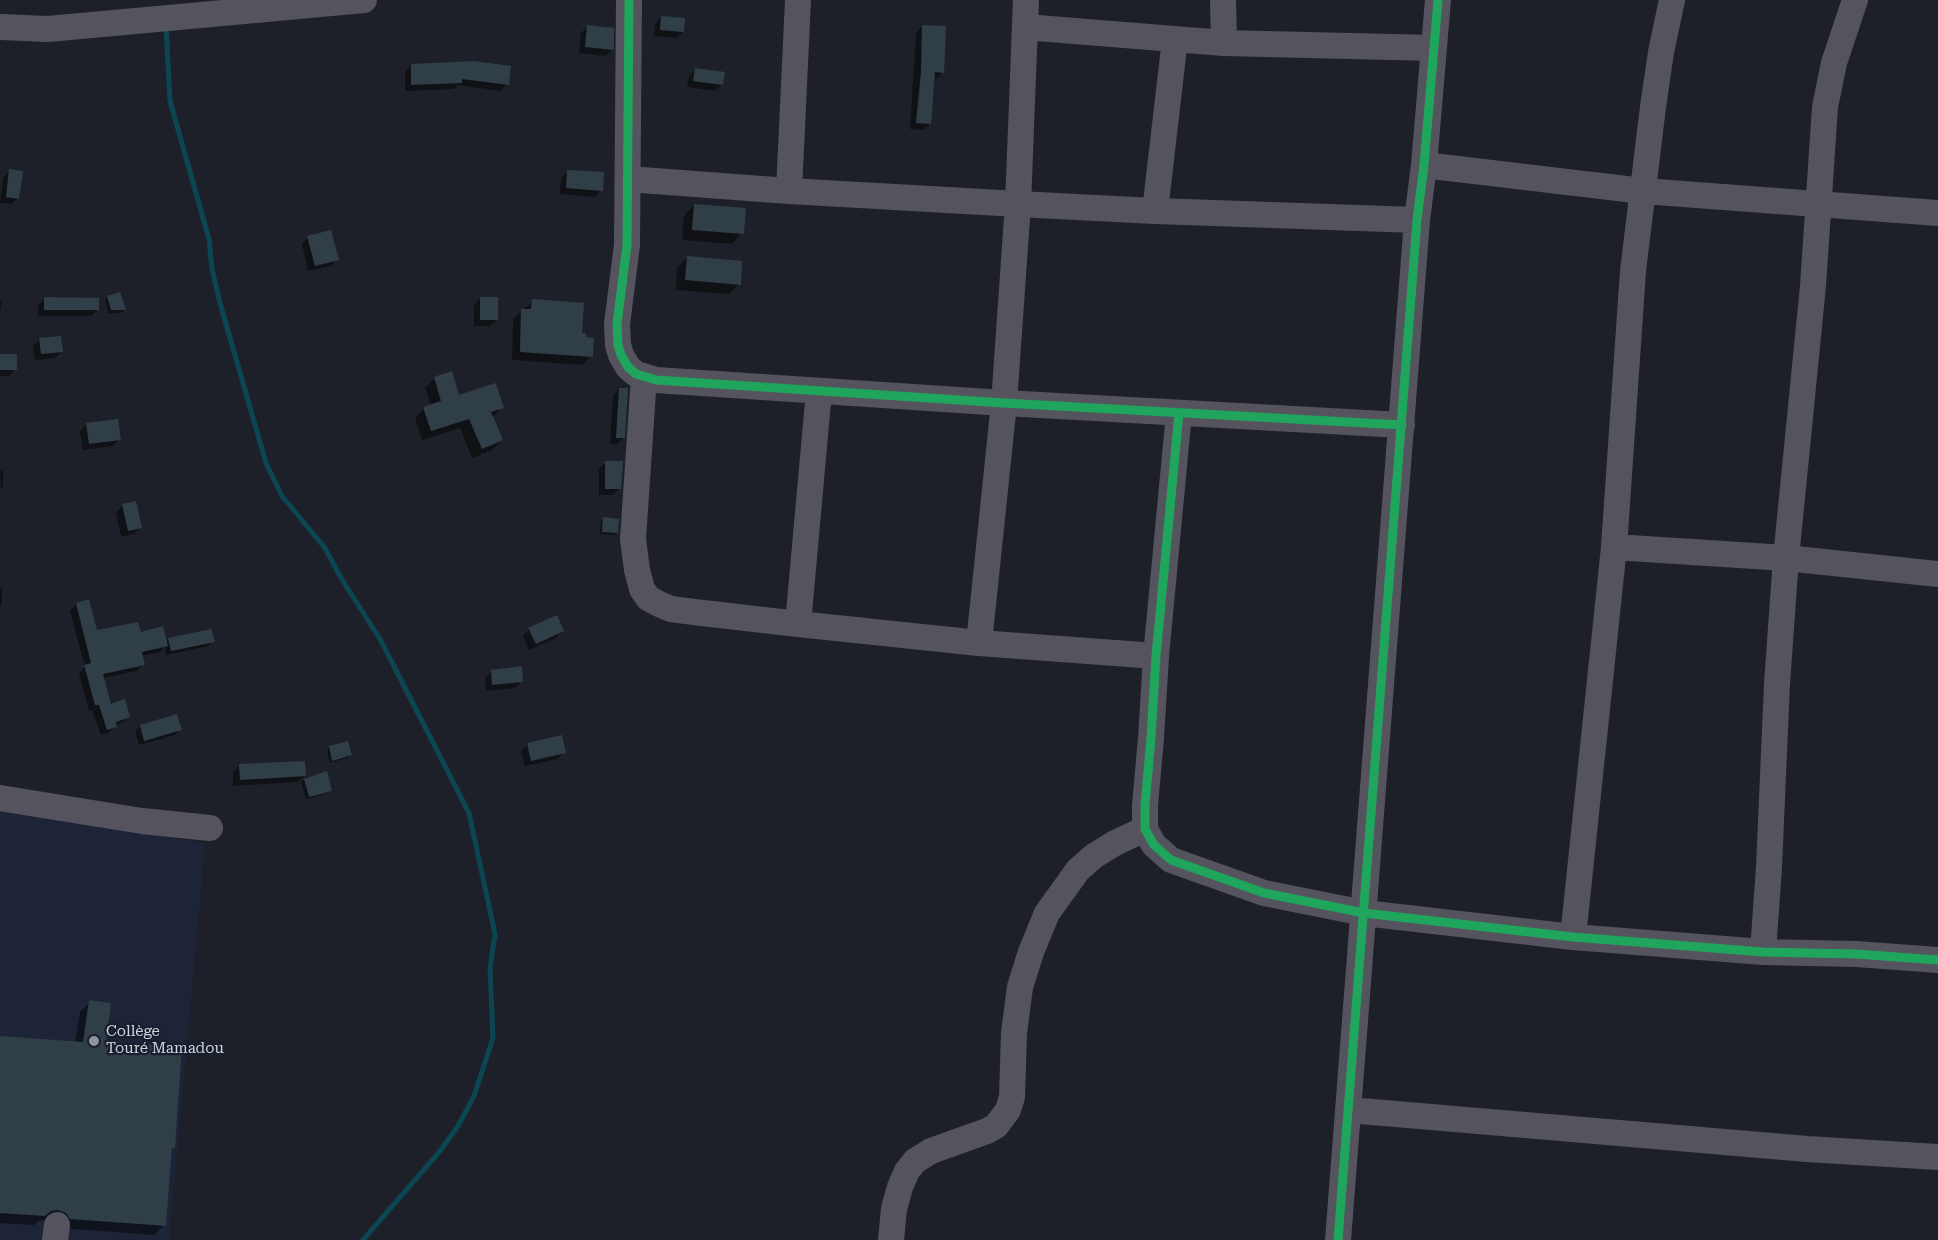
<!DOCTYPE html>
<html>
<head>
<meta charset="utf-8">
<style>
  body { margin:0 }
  canvas { display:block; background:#1d2028 }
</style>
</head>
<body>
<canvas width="1938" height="1240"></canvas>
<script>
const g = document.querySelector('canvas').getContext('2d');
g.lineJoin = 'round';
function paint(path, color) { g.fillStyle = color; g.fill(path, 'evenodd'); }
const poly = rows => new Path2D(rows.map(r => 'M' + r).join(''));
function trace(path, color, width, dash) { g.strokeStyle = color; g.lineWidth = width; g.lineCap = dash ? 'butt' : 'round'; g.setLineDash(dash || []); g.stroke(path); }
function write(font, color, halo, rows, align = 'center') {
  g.font = font + ' "Roboto Serif",serif'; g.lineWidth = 4.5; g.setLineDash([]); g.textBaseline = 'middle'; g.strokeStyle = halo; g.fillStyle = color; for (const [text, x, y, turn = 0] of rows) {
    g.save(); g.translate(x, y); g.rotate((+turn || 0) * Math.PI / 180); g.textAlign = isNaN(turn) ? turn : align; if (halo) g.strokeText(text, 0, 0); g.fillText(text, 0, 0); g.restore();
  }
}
const built = poly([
  [0,808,205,843,169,1240,0,1240]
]);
const shadow = poly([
  [661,18,683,32,676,38,654,36,655,24],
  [922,26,943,72,936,79,933,78,930,124,923,130,910,129,916,33],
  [587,27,612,49,606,56,579,53,581,33],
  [411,65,507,84,501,91,458,85,454,89,405,91,405,72],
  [695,70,722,84,715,91,687,87,689,76],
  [10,171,18,198,11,204,0,203,3,178],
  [568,171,601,190,595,197,560,194,561,178],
  [694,205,742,233,732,244,682,240,684,216],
  [308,237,337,259,331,266,308,271,302,244],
  [687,258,739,284,729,294,676,290,677,268],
  [107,297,124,310,121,313,108,313,105,300],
  [481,298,497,319,490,326,474,326,474,305],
  [44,299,97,310,91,316,38,316,38,305],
  [0,300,2,300,0,313],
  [533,301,580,334,591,356,582,365,512,360,513,319],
  [40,339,61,352,55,358,35,360,33,346],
  [0,356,15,369,9,376,0,376],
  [435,378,458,397,502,407,492,418,502,440,492,450,472,458,460,428,422,440,415,418,424,408,431,406,425,388],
  [619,389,623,438,617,444,610,444,613,396],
  [87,424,119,439,113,446,83,450,80,431],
  [606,462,620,488,613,495,599,495,599,469],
  [0,471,3,471,3,486,1,489],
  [135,503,140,528,134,534,121,537,116,512,122,506],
  [604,519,617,533,614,535,600,534,601,521],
  [0,588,2,588,2,604,0,606],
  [88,601,96,632,140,633,165,643,169,639,213,641,208,646,166,655,165,647,160,652,141,656,143,664,137,671,103,678,110,705,128,717,122,723,115,725,109,733,101,735,92,710,89,711,79,673,85,667,70,611,76,604],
  [529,629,562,631,556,638,529,650,523,636],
  [492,671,522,681,515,688,486,691,485,678],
  [141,726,180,730,175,735,139,745,135,731],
  [528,744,564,752,557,759,525,766,521,751],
  [329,748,350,755,347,758,330,763,327,750],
  [239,766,305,776,298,782,233,786,233,772],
  [326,773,331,791,328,793,306,799,301,781],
  [90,1002,104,1044,173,1148,170,1151,164,1225,154,1235,60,1228,48,1220,39,1221,34,1225,0,1223,0,1037,75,1043,80,1012]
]);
const stream = poly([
  [166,25,170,101,209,239,212,269,220,303,266,463,282,496,325,548,341,578,380,639,469,813,495,934,490,968,493,1038,474,1096,458,1126,440,1151,363,1240]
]);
const building = poly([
  [661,16,685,18,684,32,660,30],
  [587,25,614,28,614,50,585,47],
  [922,25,946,26,944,73,935,72,931,124,916,123,921,72],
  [474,61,511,66,509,85,462,79,462,83,411,85,411,64],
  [695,68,725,72,723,85,693,81],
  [9,169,23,171,19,199,6,197],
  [567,170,604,172,603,191,566,188],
  [694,204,746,208,744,234,692,230],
  [331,230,339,260,315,266,307,236],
  [687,256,742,261,741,285,685,280],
  [120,292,126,310,111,310,107,296],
  [44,297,99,298,99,310,44,310],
  [480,297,498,297,498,320,480,320],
  [532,299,584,303,582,333,586,333,586,337,594,338,593,357,520,352,521,309,531,309],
  [61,336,63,352,41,354,39,338],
  [0,354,17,354,17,370,0,370],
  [452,371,459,395,496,383,504,408,491,412,503,440,482,449,469,419,431,431,423,407,441,401,434,377],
  [619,388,628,388,625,438,616,438],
  [118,419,121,440,89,444,86,423],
  [605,461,623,461,621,489,605,489],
  [136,501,142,528,128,531,122,504],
  [603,517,619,519,618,533,602,532],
  [89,599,97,630,138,622,141,632,163,626,168,646,142,652,145,665,103,674,111,704,125,699,130,717,116,722,117,727,107,730,99,705,95,705,84,665,91,663,76,603],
  [557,615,564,631,536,644,528,628],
  [211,629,215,642,171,651,168,638],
  [522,666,523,682,492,685,491,670],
  [177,714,182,730,144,741,140,725],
  [562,735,566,753,531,761,527,743],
  [348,741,352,755,332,761,329,746],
  [305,761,306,776,240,780,239,764],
  [327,771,332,791,309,797,304,779],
  [89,1000,111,1003,106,1042,182,1046,175,1148,172,1148,166,1226,70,1219,66,1213,58,1210,51,1211,45,1216,0,1213,0,1036,83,1042]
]);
const minor = poly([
  [629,0,627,245,617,324,618,345,621,355,628,367,636,374,656,380,1004,403,1402,425],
  [1223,0,1224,43],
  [0,27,48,29,364,0],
  [1025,27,1224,43,1434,48],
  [1424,165,1643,191,1938,213],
  [628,179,789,191,1018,204,1155,211,1417,220],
  [789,191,798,0],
  [1155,211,1175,39],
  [644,377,633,539,637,570,642,589,648,598,659,604,671,609,694,612,798,624,979,643,1156,656],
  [1179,413,1156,656,1151,738,1145,805,1145,829,1154,845,1171,860,1264,893,1364,913,1573,937,1763,952,1856,954,1938,960],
  [1614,547,1786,558,1938,574],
  [798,624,819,391],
  [979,643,1004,403,1018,204,1026,0],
  [0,798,142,821,210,828],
  [1573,937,1614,547,1633,271,1653,107,1661,52,1672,0],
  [1763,952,1769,867,1777,684,1786,558,1813,286,1825,107,1834,63,1855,0],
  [1349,1110,1807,1149,1938,1157],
  [55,1240,57,1225],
  [891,1240,894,1209,900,1187,907,1171,915,1161,931,1151,987,1131,996,1126,1008,1110,1012,1097,1014,1033,1020,987,1031,952,1047,913,1078,870,1094,856,1115,843,1145,829],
  [1338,1240,1417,220,1424,165,1438,0]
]);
const cycleway = poly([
  [629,0,627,245,617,324,618,345,621,355,628,367,636,374,656,380,1004,403,1402,425],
  [1179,413,1156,656,1151,738,1145,805,1145,829,1154,845,1171,860,1264,893,1364,913,1573,937,1763,952,1856,954,1938,960],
  [1338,1240,1417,220,1424,165,1438,0]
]);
const markers = [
  [94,1041,6,"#90949e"]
];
const poiNames = [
  ["Collège",106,1032],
  ["Touré Mamadou",106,1049]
];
paint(built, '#1d2438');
paint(shadow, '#0007');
trace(stream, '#0c4653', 5);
paint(building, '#303e48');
trace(minor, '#54535e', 26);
trace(cycleway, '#20a55d', 9);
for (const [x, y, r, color] of markers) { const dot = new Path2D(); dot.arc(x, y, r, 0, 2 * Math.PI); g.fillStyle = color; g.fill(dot); trace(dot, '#181e2d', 2); }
write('15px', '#ced3dd', '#181e2d', poiNames, 'left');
</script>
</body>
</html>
